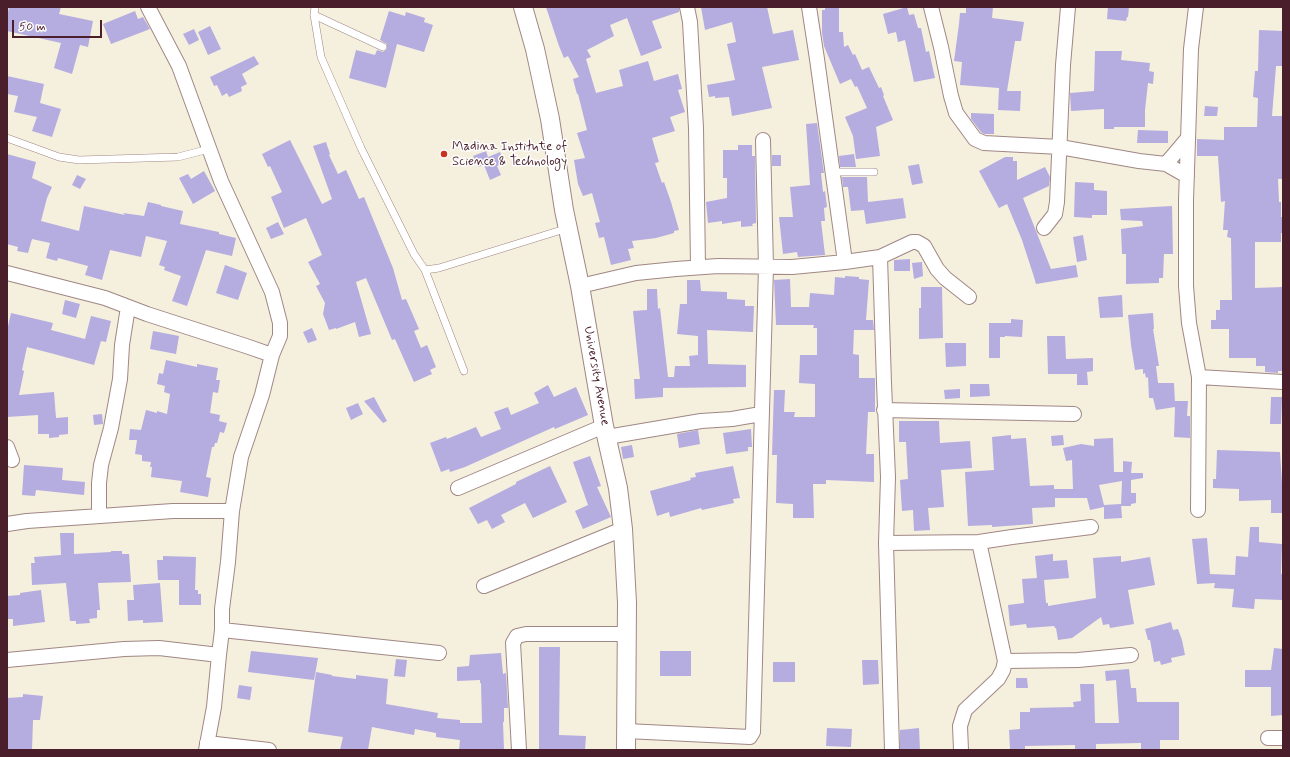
<!DOCTYPE html>
<html>
<head>
<meta charset="utf-8">
<style>
  body { margin:0 }
  #map { position:relative; width:1290px; height:757px; overflow:hidden; background:#f5efde; font-family:Mynerve,sans-serif }
  canvas { display:block }
  .frame { position:absolute; inset:0; border:8px solid #4a1f2b; pointer-events:none }
  .scale { position:absolute; left:12px; top:20px; width:90px; height:18px; box-sizing:border-box; border:2px solid #4a1f2b; border-top:0; padding-left:5px; font-size:12px; line-height:14px; white-space:nowrap; color:#4a1f2b; -webkit-text-stroke:3px #fff; paint-order:stroke }
</style>
</head>
<body>
<div id="map">
<canvas width="1290" height="757"></canvas>
<div class="frame"></div>
<div class="scale">50 m</div>
</div>
<script>
const g = document.querySelector('canvas').getContext('2d');
g.lineJoin = 'round';
function paint(path, color) { g.fillStyle = color; g.fill(path, 'evenodd'); }
const poly = rows => new Path2D(rows.map(r => 'M' + r).join(''));
function trace(path, color, width, dash) { g.strokeStyle = color; g.lineWidth = width; g.lineCap = dash ? 'butt' : 'round'; g.setLineDash(dash || []); g.stroke(path); }
function write(font, color, halo, rows, align = 'center') {
  g.font = font + ' Mynerve,sans-serif'; g.lineWidth = 3; g.setLineDash([]); g.textBaseline = 'middle'; g.strokeStyle = halo; g.fillStyle = color; for (const [text, x, y, turn = 0] of rows) {
    g.save(); g.translate(x, y); g.rotate((+turn || 0) * Math.PI / 180); g.textAlign = isNaN(turn) ? turn : align; if (halo) g.strokeText(text, 0, 0); g.fillText(text, 0, 0); g.restore();
  }
}
const building = poly([
  [9,7,61,7,59,14,93,21,88,47,80,45,72,74,54,68,61,43,7,31,7,17],
  [546,7,679,7,679,12,652,21,662,48,641,56,627,18,610,25,614,36,587,50,591,57,586,59,596,93,623,86,619,70,648,61,654,81,678,74,682,89,678,90,685,112,670,117,675,131,652,138,659,162,655,163,662,183,664,182,671,202,679,230,674,231,674,233,656,238,632,241,634,248,628,249,631,260,611,265,604,237,599,238,595,223,600,222,592,193,583,196,578,184,574,160,585,158,577,133,587,130,578,94,577,94,573,79,579,77,568,56,564,58,559,46],
  [701,7,767,7,773,34,793,30,799,60,762,67,772,108,732,116,729,97,715,98,715,96,709,97,707,85,735,80,727,44,736,42,732,22,705,30],
  [825,7,839,7,839,32,843,32,844,47,848,45,853,55,855,54,862,70,869,67,879,88,881,87,884,95,883,96,893,120,876,127,880,156,856,159,853,136,845,117,867,108,857,86,855,87,851,79,840,84,824,46,822,33,822,10,825,10],
  [907,7,909,15,914,14,918,28,921,28,926,52,929,51,935,78,914,82,905,40,898,42,896,32,888,34,883,14],
  [966,7,993,7,992,18,1024,22,1021,41,1015,41,1007,91,1021,91,1020,111,998,110,999,88,960,85,962,62,954,61,959,24,960,13,966,13],
  [1108,7,1129,7,1128,17,1127,17,1126,21,1107,19],
  [135,11,138,19,143,17,150,29,111,44,103,24],
  [389,11,405,16,406,12,425,18,424,22,433,25,424,52,397,44,386,88,349,78,356,50,375,55,377,50,383,52,387,49,387,44,380,40],
  [210,26,221,49,208,55,198,32],
  [194,29,199,40,189,45,183,34],
  [1259,30,1283,31,1283,66,1276,66,1272,116,1283,116,1283,179,1278,179,1279,202,1281,202,1281,217,1283,217,1283,233,1281,233,1281,242,1255,242,1255,288,1283,287,1283,371,1278,371,1278,373,1265,372,1265,366,1256,366,1256,358,1229,358,1229,329,1211,329,1211,320,1216,320,1216,310,1220,310,1220,300,1232,300,1231,238,1227,237,1228,230,1223,230,1225,201,1221,202,1218,156,1197,156,1197,139,1224,140,1224,127,1257,127,1258,98,1253,97,1255,71,1258,71],
  [1095,51,1122,51,1121,60,1150,63,1149,71,1154,72,1153,84,1148,83,1145,110,1145,127,1114,127,1114,129,1104,129,1104,109,1071,111,1070,93,1094,91],
  [254,56,259,64,242,74,247,84,241,87,242,91,229,97,227,93,222,96,217,85,214,86,210,77],
  [7,76,44,84,40,103,61,109,52,137,32,131,37,117,14,112,18,96,7,94],
  [1205,106,1218,107,1217,116,1204,116],
  [971,113,994,114,994,134,984,134,981,132,971,119],
  [817,123,824,173,821,173,823,192,825,191,827,207,824,208,825,221,821,221,825,255,798,257,797,252,783,254,779,217,793,217,790,187,810,185,806,124],
  [1138,130,1168,131,1168,143,1137,143],
  [290,140,322,204,332,199,313,146,326,142,330,154,329,155,338,174,346,170,359,199,364,197,393,268,402,300,406,299,419,329,414,331,421,348,427,345,436,367,430,370,432,374,414,382,395,339,392,340,366,278,356,282,371,334,359,337,355,322,336,329,336,328,329,330,323,314,325,303,316,286,320,284,308,262,322,255,306,218,284,228,271,197,282,192,270,166,268,167,262,154],
  [738,145,752,145,752,156,755,156,756,223,752,224,753,226,741,227,741,221,722,224,722,221,708,223,706,202,727,198,727,178,723,178,723,150,738,150],
  [486,151,488,157,500,152,504,163,497,166,501,175,490,180,484,165,478,167,473,156],
  [7,154,36,162,32,178,52,187,47,198,41,221,79,231,84,206,125,215,123,213,144,216,148,202,161,205,161,206,183,211,180,224,219,232,219,234,236,238,232,256,206,250,187,306,172,301,181,276,164,270,165,267,159,265,167,241,146,236,141,257,110,250,102,280,85,275,88,266,58,258,57,261,46,258,50,243,32,239,28,253,17,251,18,247,7,244],
  [854,154,856,167,840,167,839,156],
  [772,155,781,155,781,166,772,166],
  [1005,157,1013,157,1013,161,1017,161,1017,180,1045,167,1050,177,1049,186,1023,198,1051,269,1076,265,1078,277,1036,284,1034,277,1022,240,1007,204,999,208,979,171],
  [919,164,923,183,912,185,908,166],
  [204,171,215,191,193,204,179,178,188,174,191,179],
  [77,175,86,179,80,189,72,185],
  [842,177,867,177,868,202,903,198,906,218,866,224,864,210,851,211,848,187,843,187],
  [1075,182,1094,183,1094,190,1107,191,1107,215,1092,215,1092,218,1074,217],
  [1172,206,1173,254,1164,254,1163,278,1159,278,1159,283,1126,284,1126,254,1122,254,1121,229,1143,226,1142,221,1121,220,1120,209],
  [278,222,284,234,271,239,266,228],
  [1083,235,1087,260,1077,262,1073,237],
  [910,259,910,271,894,271,894,260],
  [922,262,923,276,914,279,912,263],
  [225,265,247,273,238,300,216,293],
  [845,276,859,277,859,279,869,280,866,320,873,320,874,330,854,330,853,354,859,355,859,378,875,378,875,412,868,412,866,454,874,454,874,482,826,480,826,484,813,484,814,518,793,518,793,504,776,503,777,455,772,455,774,390,785,390,784,412,795,412,794,417,815,417,815,384,799,383,800,355,817,355,817,328,813,328,814,325,776,325,774,280,790,279,791,307,809,307,810,293,834,295,835,277,845,278],
  [687,280,700,280,701,291,727,292,727,299,745,300,745,306,754,306,753,332,707,330,708,364,746,365,746,387,663,388,663,397,635,399,634,379,640,379,633,311,647,310,647,289,657,289,658,309,660,308,668,377,674,377,675,366,690,366,689,356,698,355,698,336,677,334,680,304,687,304],
  [921,287,942,287,943,338,919,339,919,308,921,308],
  [1122,295,1123,317,1100,318,1098,297],
  [65,300,80,304,76,318,62,314],
  [11,313,53,323,51,330,85,339,91,316,111,321,106,342,101,341,94,365,54,354,27,347,22,370,24,371,19,395,54,392,56,418,68,417,68,434,59,435,59,437,49,438,49,434,38,434,38,415,7,417,7,331],
  [1153,313,1154,329,1153,329,1159,366,1156,366,1158,383,1174,383,1175,403,1175,401,1188,401,1187,416,1190,416,1190,438,1174,437,1175,407,1156,410,1153,398,1149,398,1148,377,1146,378,1145,373,1143,374,1143,369,1135,370,1131,345,1128,315],
  [1011,319,1023,320,1022,337,1005,336,1005,337,1000,337,1000,358,989,358,989,323,1011,323],
  [312,328,317,340,308,343,303,332],
  [153,331,179,336,176,354,150,349],
  [1047,336,1065,336,1066,359,1093,358,1093,371,1087,372,1088,385,1077,385,1077,374,1048,374],
  [945,343,966,343,966,366,946,367],
  [166,360,197,367,197,364,218,368,216,380,220,380,218,393,213,392,210,413,220,415,219,421,227,423,224,433,220,432,217,443,215,443,214,447,212,447,206,477,211,478,208,497,180,492,182,481,151,477,152,467,150,467,151,462,142,461,142,455,135,454,137,440,129,440,130,429,141,430,146,410,157,413,157,411,167,414,170,394,164,392,165,386,157,384,159,373,163,374],
  [970,384,989,384,990,396,970,397],
  [548,385,554,397,576,387,588,415,555,429,554,427,465,467,450,472,449,469,441,472,430,443,446,437,447,439,476,427,481,437,501,429,494,412,508,407,511,415,539,403,534,393],
  [960,389,960,398,945,399,944,390],
  [374,397,387,421,383,423,364,401],
  [1271,397,1282,397,1281,424,1270,424],
  [358,403,363,414,351,420,346,408],
  [102,414,103,424,94,425,93,415],
  [899,421,939,421,940,443,970,441,972,468,941,470,944,507,928,508,930,530,914,531,913,510,902,511,900,480,908,479,906,442,899,442],
  [751,429,752,447,748,447,748,451,726,454,723,433],
  [698,430,700,444,679,448,677,434],
  [1011,435,1011,439,1026,438,1030,486,1054,485,1054,489,1073,489,1072,460,1066,461,1063,448,1081,444,1094,446,1094,439,1113,438,1114,472,1123,472,1123,461,1132,462,1131,473,1143,473,1143,478,1131,480,1131,493,1136,493,1136,503,1131,504,1131,506,1121,506,1122,481,1099,485,1104,505,1121,504,1122,518,1104,519,1104,507,1090,510,1087,498,1055,498,1055,507,1032,508,1033,524,992,527,992,525,968,526,965,472,994,470,992,437],
  [1063,435,1064,445,1052,446,1051,436],
  [632,445,634,457,623,459,621,447],
  [1217,450,1280,452,1282,483,1283,483,1283,513,1271,513,1271,500,1239,501,1239,489,1213,488,1213,479,1216,479],
  [590,456,601,486,597,487,611,517,583,529,575,511,588,505,573,462],
  [24,465,63,468,62,480,85,482,84,495,36,490,35,496,22,495],
  [550,466,567,502,533,518,525,503,501,515,505,522,492,529,487,520,478,524,469,508,516,484,516,482],
  [733,466,740,498,733,499,734,503,702,510,701,508,670,517,669,512,657,516,650,491,691,480,690,478,696,477,695,473],
  [1250,527,1259,527,1259,542,1282,544,1281,574,1283,574,1283,600,1255,599,1254,609,1232,607,1234,589,1214,588,1215,583,1197,584,1192,539,1207,538,1210,574,1235,575,1236,556,1248,557],
  [60,533,74,533,74,554,111,552,111,551,122,551,122,554,129,554,131,582,98,583,100,610,97,610,97,618,89,619,90,623,76,624,76,621,70,621,66,583,32,585,31,563,35,563,34,557,61,555],
  [1053,554,1053,561,1067,560,1069,578,1044,580,1046,603,1048,603,1048,606,1096,598,1093,558,1121,556,1121,562,1150,557,1155,585,1128,590,1134,624,1110,628,1109,624,1103,625,1101,617,1072,638,1058,640,1056,628,1055,628,1054,626,1027,628,1026,624,1010,626,1008,605,1024,603,1022,579,1037,578,1035,556],
  [163,556,196,557,195,590,198,590,198,594,201,594,201,605,179,605,179,580,158,580,157,560,163,560],
  [160,583,163,622,143,623,143,620,128,621,127,600,134,600,133,585],
  [41,590,45,622,13,626,13,619,7,619,7,596,20,595,20,593],
  [1171,622,1173,630,1178,629,1182,640,1185,655,1171,658,1172,662,1161,665,1160,661,1154,662,1150,640,1148,640,1145,629],
  [539,647,560,647,559,735,586,736,585,750,539,750],
  [1274,648,1283,649,1283,715,1271,716,1271,687,1245,687,1245,670,1271,670],
  [251,651,318,658,314,680,248,672],
  [660,651,691,651,691,676,660,676],
  [501,653,503,674,506,673,508,708,504,708,504,722,503,722,504,750,459,750,460,740,436,737,436,733,415,729,414,735,372,727,368,750,340,750,343,737,308,732,316,672,332,675,332,676,356,679,356,675,388,679,386,704,438,713,437,718,460,720,460,723,482,723,481,683,480,683,480,680,457,681,457,667,469,666,470,655],
  [396,659,407,660,405,677,394,676],
  [862,660,878,660,879,684,863,685],
  [773,662,795,662,795,682,773,682],
  [1129,669,1131,688,1136,688,1137,702,1179,702,1179,740,1160,740,1160,749,1141,749,1141,743,1096,744,1096,750,1075,750,1075,745,1025,746,1025,749,1010,749,1009,730,1020,729,1020,712,1030,712,1030,708,1074,707,1073,702,1081,701,1080,684,1094,684,1095,723,1119,723,1116,680,1106,681,1105,671],
  [1016,678,1027,678,1028,688,1016,688],
  [239,685,252,687,250,700,237,698],
  [23,694,43,696,40,720,33,720,32,750,7,750,7,698,23,697],
  [827,728,852,729,851,747,826,746],
  [919,728,920,750,900,750,900,730]
]);
const service = poly([
  [315,7,314,15,321,57,361,148,414,254,425,270,439,268,568,228],
  [314,15,383,47],
  [7,138,59,157,79,160,178,157,209,149],
  [832,172,874,172],
  [425,270,464,371]
]);
const minor = poly([
  [148,7,179,66,221,181,272,292,280,323,280,336,272,355],
  [687,7,690,22,696,128,698,267],
  [809,7,817,59,845,262],
  [931,7,941,47,951,96,956,113,975,139,984,143,1060,147,1139,161,1166,164,1187,176],
  [1196,7,1191,49,1186,200,1186,286,1189,323,1199,377,1198,510],
  [1166,164,1188,138],
  [1044,228,1055,214,1057,202,1063,65,1068,7],
  [880,257,884,383,888,477,886,543,892,750],
  [7,273,105,298,147,314,246,346,272,355,262,395,241,457,232,511,228,562,222,609,222,630,219,655,159,648,124,649,7,660],
  [580,286,636,273,676,269,718,266,792,267,845,262,880,257,912,242,917,242,924,246,937,269,945,278,969,297],
  [1199,377,1283,382],
  [884,410,1074,414],
  [607,437,701,421,732,419,761,414],
  [7,447,12,460],
  [458,488,604,426],
  [99,516,99,483,101,465,111,428,120,379,122,345,128,307],
  [7,524,27,521,173,511,232,511],
  [886,543,979,542,1012,537,1091,527],
  [484,586,623,529],
  [222,630,439,653],
  [1005,661,1078,660,1131,655],
  [626,731,750,737,753,732,766,267,763,140],
  [1268,738,1283,738],
  [207,743,269,750],
  [206,750,214,707,219,655],
  [519,750,513,643,517,636,526,634,626,634],
  [961,750,960,726,965,710,998,679,1003,670,1005,661,979,542]
]);
const tertiary = poly([
  [523,7,535,49,550,119,564,210,580,286,604,426,618,488,623,529,627,603,626,750]
]);
const markers = [
  [444,154,4,"#c8321e"]
];
const poiNames = [
  ["Madina Institute of",452,147],
  ["Science & Technology",452,162]
];
const streetNames = [
  ["University Avenue",596,376,80]
];
paint(building, '#b5ace0');
trace(service, '#a08784', 8);
trace(minor, '#a08784', 16);
trace(tertiary, '#a08784', 20);
trace(service, '#fff', 7);
trace(minor, '#fff', 14);
trace(tertiary, '#fff', 18);
for (const [x, y, r, color] of markers) { const dot = new Path2D(); dot.arc(x, y, r, 0, 2 * Math.PI); g.fillStyle = color; g.fill(dot); trace(dot, '#fff', 1.5); }
write('13px', '#4a1f2b', '#fff', poiNames, 'left');
write('13px', '#4a1f2b', '#fff', streetNames);
</script>
</body>
</html>
